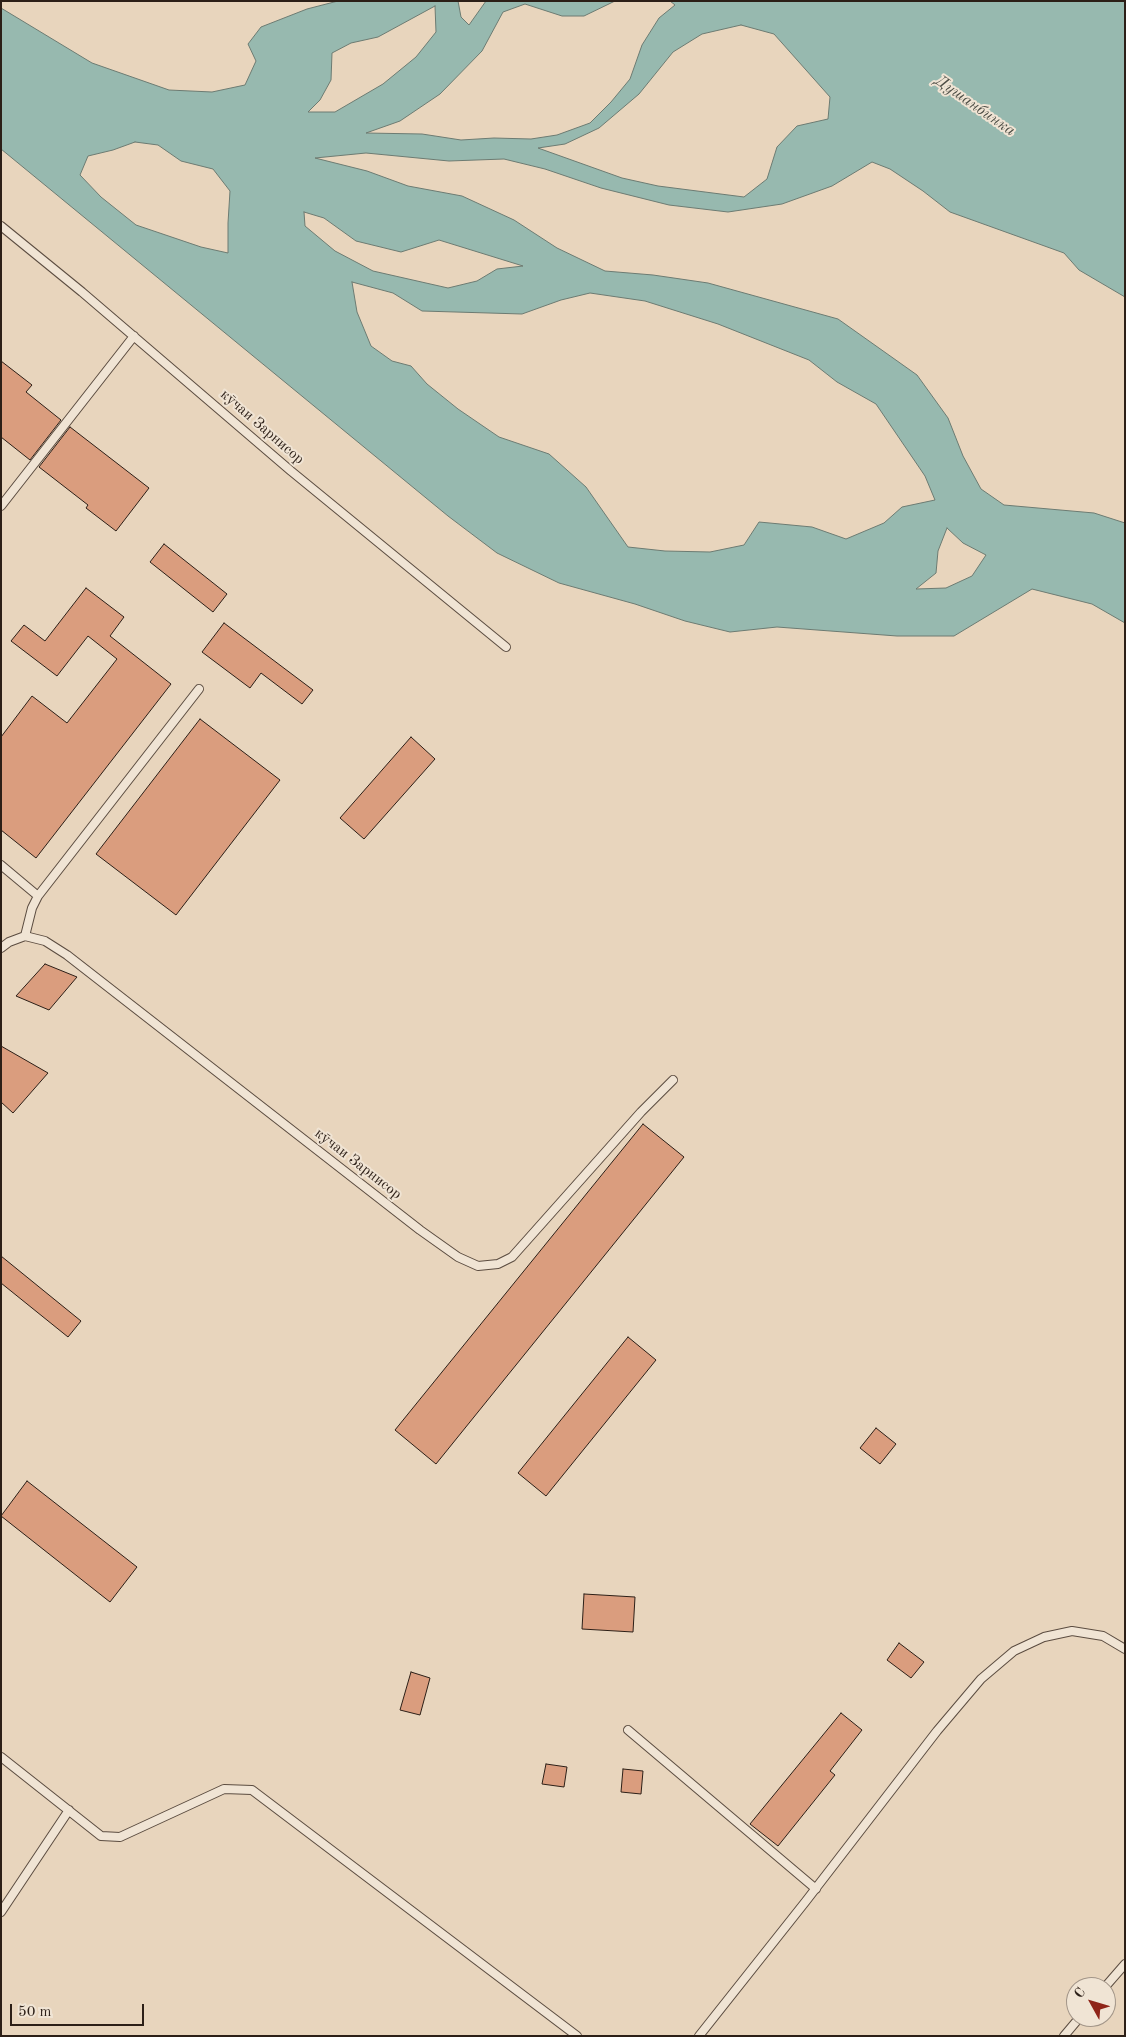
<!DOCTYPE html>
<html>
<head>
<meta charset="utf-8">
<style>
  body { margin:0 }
  #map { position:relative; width:1126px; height:2037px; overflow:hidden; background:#e8d5bd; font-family:"Old Standard TT",serif }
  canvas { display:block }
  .frame { position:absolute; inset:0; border:2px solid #2c1f17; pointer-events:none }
  .north { position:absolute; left:1066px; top:1977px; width:50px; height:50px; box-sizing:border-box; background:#f0e4d4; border:1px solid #a29588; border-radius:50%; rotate:309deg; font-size:14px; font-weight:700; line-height:20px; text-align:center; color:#2c1f17 }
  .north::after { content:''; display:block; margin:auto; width:18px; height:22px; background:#8f2418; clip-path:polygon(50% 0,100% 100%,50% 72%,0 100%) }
  .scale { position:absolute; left:10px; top:2004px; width:134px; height:22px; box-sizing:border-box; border:2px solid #2c1f17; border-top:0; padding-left:6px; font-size:15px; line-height:18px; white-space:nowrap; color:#2c1f17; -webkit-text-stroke:4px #f0e4d4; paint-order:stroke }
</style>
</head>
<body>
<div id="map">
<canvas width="1126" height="2037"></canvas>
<div class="frame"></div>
<div class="north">С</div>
<div class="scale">50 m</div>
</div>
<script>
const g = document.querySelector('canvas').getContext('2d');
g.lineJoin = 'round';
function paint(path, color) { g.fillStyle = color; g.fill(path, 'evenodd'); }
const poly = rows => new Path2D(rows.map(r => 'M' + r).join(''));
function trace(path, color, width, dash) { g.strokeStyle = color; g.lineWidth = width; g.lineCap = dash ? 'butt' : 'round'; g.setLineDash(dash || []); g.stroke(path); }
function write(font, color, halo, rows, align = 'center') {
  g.font = font + ' "Old Standard TT",serif'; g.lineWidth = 4; g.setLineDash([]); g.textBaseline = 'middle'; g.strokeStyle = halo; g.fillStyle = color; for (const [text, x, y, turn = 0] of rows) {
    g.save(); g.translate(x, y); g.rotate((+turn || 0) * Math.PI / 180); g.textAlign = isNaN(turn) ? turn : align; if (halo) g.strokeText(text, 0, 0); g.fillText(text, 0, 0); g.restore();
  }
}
const water = poly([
  [338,1,458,1,461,17,469,25,486,1,615,1,584,16,562,16,525,4,503,12,482,51,440,94,400,121,366,133,422,134,461,140,494,138,531,139,557,135,590,123,611,102,630,79,642,45,659,18,675,5,670,1,1125,1,1125,297,1079,270,1064,253,950,212,923,191,890,169,872,162,832,186,782,204,728,212,669,205,601,188,545,169,504,159,449,161,366,153,315,158,367,171,408,186,462,196,514,220,557,248,605,271,653,275,708,283,838,319,917,375,948,418,963,456,981,489,1004,505,1094,513,1125,523,1125,623,1092,604,1032,589,954,636,897,636,777,627,730,632,685,621,635,604,559,583,497,553,448,516,1,149,1,8,92,63,169,90,212,92,245,85,256,61,248,44,261,27,307,9,338,1],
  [435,6,436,32,416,57,383,84,335,112,308,112,320,100,331,80,332,53,351,43,378,37,435,6],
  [741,25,774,34,830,97,828,119,797,126,777,147,767,179,744,197,658,186,622,178,538,148,565,144,599,128,639,94,673,52,702,34,741,25],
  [135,142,158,145,181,161,213,169,230,191,228,223,228,253,201,247,136,225,101,197,80,175,88,156,113,150,135,142],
  [304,212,324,218,356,241,401,252,439,240,523,266,497,269,477,281,448,288,373,271,335,251,305,226,304,212],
  [352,282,393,293,422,311,522,314,561,300,590,293,645,301,718,324,809,360,837,382,876,404,925,476,935,500,902,507,884,523,846,539,812,527,759,522,744,545,710,552,665,551,628,547,586,487,549,454,499,437,458,409,427,384,411,366,392,361,371,346,357,312,352,282],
  [947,528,963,543,986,555,972,576,946,588,916,589,936,573,938,551,947,528]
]);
const building = poly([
  [1,361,32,385,26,392,61,420,30,460,1,437,1,361],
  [70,427,149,488,116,531,86,508,88,505,39,467,70,427],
  [164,544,227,594,213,612,150,562,164,544],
  [86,588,124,617,110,636,171,684,36,858,1,830,1,737,32,696,67,723,117,659,88,636,57,676,11,641,24,625,45,641,86,588],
  [224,623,313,690,302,704,261,673,250,688,202,652,224,623],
  [200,719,280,780,176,915,96,854,200,719],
  [411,737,435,759,364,839,340,818,411,737],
  [45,964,77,977,49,1010,16,996,45,964],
  [1,1046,48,1073,13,1113,1,1102,1,1046],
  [643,1124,684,1157,436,1464,395,1430,643,1124],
  [1,1256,81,1321,68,1337,1,1283,1,1256],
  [628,1337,656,1360,546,1496,518,1473,628,1337],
  [876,1428,896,1444,880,1464,860,1448,876,1428],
  [27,1481,137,1567,110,1602,1,1516,27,1481],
  [584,1594,635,1597,633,1632,582,1629,584,1594],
  [899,1643,924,1662,911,1678,887,1660,899,1643],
  [411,1672,430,1678,420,1715,400,1710,411,1672],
  [841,1713,862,1730,830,1771,835,1775,778,1846,750,1824,841,1713],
  [546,1764,567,1767,564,1787,542,1784,546,1764],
  [623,1769,643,1771,641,1794,621,1792,623,1769]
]);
const service = poly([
  [1,226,82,292,291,471,506,647],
  [1,506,134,336],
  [1,865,38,896],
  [25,936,32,908,38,896,199,689],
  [1,948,9,942,25,936,45,941,67,955,420,1230,458,1257,478,1266,498,1264,512,1257,641,1112,673,1080],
  [628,1730,816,1889],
  [1,1757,101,1836,120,1837,224,1789,252,1790,577,2036],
  [1,1912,69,1810],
  [1105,1987,1125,1964],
  [699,2036,806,1901,937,1731,981,1679,1014,1651,1044,1637,1072,1631,1103,1636,1125,1649],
  [1064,2036,1080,2017]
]);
const streetNames = [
  ["кӯчаи Зарнисор",262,427,41],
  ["кӯчаи Зарнисор",358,1164,38]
];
const waterNames = [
  ["Душанбинка",975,106,35]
];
paint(water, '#97b9af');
trace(water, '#6c7b72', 1);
paint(building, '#da9d7e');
trace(building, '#2c1f17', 1);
trace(service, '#5b4c40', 10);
trace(service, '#f0e4d4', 8);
write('15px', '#2c1f17', '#f0e4d4', streetNames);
write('italic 16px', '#4c4d45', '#f0e4d4', waterNames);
</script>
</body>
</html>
